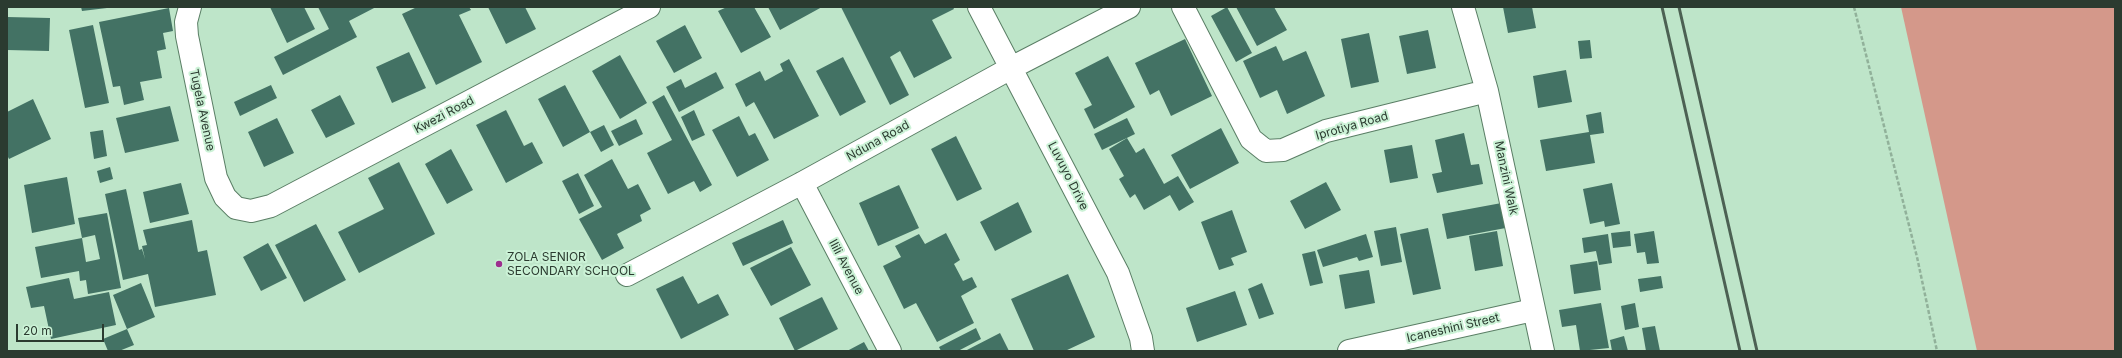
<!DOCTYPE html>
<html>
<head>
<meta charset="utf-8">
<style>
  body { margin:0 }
  #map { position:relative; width:2122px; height:358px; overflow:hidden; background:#bee5c9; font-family:Inter,sans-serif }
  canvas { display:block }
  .frame { position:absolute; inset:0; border:8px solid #2b3b30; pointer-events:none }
  .scale { position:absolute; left:16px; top:324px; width:88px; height:18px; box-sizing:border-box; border:2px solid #2b3b30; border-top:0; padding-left:5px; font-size:12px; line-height:14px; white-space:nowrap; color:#2b3b30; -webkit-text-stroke:3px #cbf2d6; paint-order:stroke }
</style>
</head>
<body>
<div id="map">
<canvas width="2122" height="358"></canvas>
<div class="frame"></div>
<div class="scale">20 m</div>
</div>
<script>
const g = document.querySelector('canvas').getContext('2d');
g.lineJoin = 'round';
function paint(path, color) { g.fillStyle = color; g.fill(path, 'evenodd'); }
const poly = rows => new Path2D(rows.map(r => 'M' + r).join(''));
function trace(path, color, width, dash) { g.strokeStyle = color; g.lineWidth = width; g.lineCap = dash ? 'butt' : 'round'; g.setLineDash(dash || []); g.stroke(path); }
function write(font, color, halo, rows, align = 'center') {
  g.font = font + ' Inter,sans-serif'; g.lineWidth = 4; g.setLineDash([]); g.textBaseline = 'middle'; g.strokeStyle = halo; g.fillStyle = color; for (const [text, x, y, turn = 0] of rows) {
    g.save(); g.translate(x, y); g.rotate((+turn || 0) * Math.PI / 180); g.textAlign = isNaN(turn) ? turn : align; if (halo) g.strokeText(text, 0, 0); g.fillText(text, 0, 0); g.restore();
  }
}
const green = poly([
  [1901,7,2115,7,2115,351,1977,351]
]);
const building = poly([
  [81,7,107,7,107,8,82,11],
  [270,7,304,7,315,29,287,43],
  [318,7,376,7,349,21,357,37,283,75,274,57,329,29],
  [417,7,469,7,471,10,459,15,482,62,436,85,402,14],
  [488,7,525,7,536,29,506,44],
  [727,7,754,7,771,37,741,53,718,11],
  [768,7,822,7,780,30],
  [841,7,953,7,954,9,932,20,952,58,914,78,900,51,890,57,909,95,890,105],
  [1227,7,1252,53,1236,62,1211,16],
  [1236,7,1274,7,1287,30,1257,46],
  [1503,7,1532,7,1536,28,1508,33],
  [169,8,173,31,163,33,166,49,157,51,162,78,140,82,144,100,124,105,120,86,113,87,99,22],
  [7,17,50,18,49,51,7,50],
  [93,25,109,103,85,108,69,30],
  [685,25,702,58,674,73,656,41],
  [1428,30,1436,68,1407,74,1399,36],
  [1369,33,1379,82,1351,88,1341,39],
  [1185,39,1212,96,1171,116,1159,90,1150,95,1135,63],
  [1590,40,1592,58,1580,59,1578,41],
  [1276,46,1283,61,1306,51,1325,96,1287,114,1277,90,1260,98,1243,61],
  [409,52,426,88,392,103,376,67],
  [620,55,647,103,620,119,592,71],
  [1108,56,1135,107,1094,129,1084,109,1092,105,1075,73],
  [843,57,866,102,840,116,816,71],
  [789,59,819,116,774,139,754,102,746,107,735,84,760,71,765,81,783,71,780,64],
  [1566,70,1572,102,1538,108,1533,76],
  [716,72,724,88,679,112,666,87,681,79,685,88],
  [271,85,277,98,240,116,234,102],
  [565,85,590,132,604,125,614,145,601,152,590,132,563,147,538,99],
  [340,95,355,124,326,138,311,110],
  [664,95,712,185,700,192,694,181,668,194,647,153,672,140,652,102],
  [33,99,51,139,9,159,7,155,7,112],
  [170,106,179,141,125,153,116,118],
  [506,110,524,146,532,142,543,163,506,183,476,125],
  [694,110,705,135,692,141,681,117],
  [1601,112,1604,133,1590,135,1595,163,1546,171,1540,140,1589,132,1586,115],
  [739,116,749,136,755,133,769,160,737,177,712,130],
  [277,118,294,153,264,167,248,132],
  [1127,118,1135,134,1102,150,1094,134],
  [636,119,643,134,619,146,611,131],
  [1221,128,1239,163,1190,189,1171,155],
  [103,130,107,156,94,159,90,132],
  [1464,133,1471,165,1479,164,1483,184,1437,193,1432,174,1442,172,1435,140],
  [956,136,982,189,957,201,931,149],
  [1127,138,1136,153,1144,148,1164,184,1178,176,1194,202,1179,211,1170,195,1144,210,1135,194,1130,198,1119,179,1124,176,1109,149],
  [1412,145,1418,178,1390,183,1384,150],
  [451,149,473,190,447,204,425,164],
  [612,159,628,189,638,184,651,209,640,215,642,221,617,234,624,248,602,260,579,219,602,207,584,175],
  [399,162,435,234,359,273,338,232,384,209,368,178],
  [110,167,113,179,100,183,97,171],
  [578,173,594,206,579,214,562,181],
  [67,177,75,224,32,233,24,185],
  [1326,182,1341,210,1305,229,1290,201],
  [181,183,189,214,150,223,143,192],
  [1612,183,1620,224,1605,227,1604,221,1590,224,1583,189],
  [899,185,919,228,878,246,859,203],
  [126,189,139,250,142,249,145,259,142,246,147,245,143,230,192,220,198,252,207,250,216,295,155,307,148,274,123,280,105,194],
  [1018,202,1032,232,995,251,980,222],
  [1507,202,1511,227,1447,239,1442,214],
  [1232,210,1247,252,1231,258,1234,265,1219,270,1201,222],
  [107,213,121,288,88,294,86,280,80,281,79,271,41,278,35,247,82,238,86,262,100,259,95,235,82,238,78,218],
  [783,220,793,243,743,266,732,243],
  [316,224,346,280,304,302,275,245],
  [1396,227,1402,262,1381,266,1374,231],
  [1428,228,1441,289,1413,295,1400,234],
  [1497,231,1503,266,1475,271,1469,236],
  [1630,231,1631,246,1613,248,1611,233],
  [1654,231,1659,263,1647,264,1645,252,1637,253,1634,234],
  [946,233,960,260,954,264,963,281,972,277,977,287,961,296,974,323,937,342,916,303,904,309,883,266,901,257,895,246,919,234,925,244],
  [1366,234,1373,257,1359,261,1357,257,1323,267,1317,250],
  [1608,234,1612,263,1599,265,1596,251,1584,253,1582,238],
  [268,243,287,278,261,291,243,257],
  [791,247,811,285,771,306,750,268],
  [1315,251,1323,283,1310,286,1302,254],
  [1597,261,1601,290,1574,294,1570,265],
  [1369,270,1375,303,1345,309,1339,275],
  [1068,274,1095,337,1065,351,1034,351,1011,299],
  [683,276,698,304,718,294,729,315,681,339,656,289],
  [1661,276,1663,288,1640,292,1638,279],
  [69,278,74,299,109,292,116,325,51,339,44,306,31,308,26,287],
  [141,283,155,317,127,329,113,295],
  [1262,283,1274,314,1259,319,1248,289],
  [1235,291,1247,325,1197,342,1186,308],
  [822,297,838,329,795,351,779,318],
  [1601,303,1609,348,1580,351,1576,325,1562,327,1559,310],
  [1635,303,1639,327,1625,330,1621,306],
  [1655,326,1660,351,1646,351,1642,328],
  [976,328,981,339,958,351,941,351,939,347],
  [127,329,134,345,119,351,108,351,103,339],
  [1000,333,1009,351,965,351],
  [1624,336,1628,351,1612,351,1610,340],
  [864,342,869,351,847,351]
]);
const path = poly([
  [1854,7,1917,257,1937,351]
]);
const street = poly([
  [190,7,186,22,187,36,216,178,225,197,236,208,251,211,271,206,649,7],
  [979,7,1118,273,1141,338,1143,351],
  [1183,7,1251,139,1266,151,1283,150,1326,131,1487,91],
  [1463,7,1487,91,1543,351],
  [802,183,890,351],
  [627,275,802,183,1011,68,1129,7],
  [1349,351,1533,310]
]);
const rail = poly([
  [1662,7,1740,351],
  [1679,7,1757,351]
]);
const markers = [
  [499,264,4,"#9d2e8e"]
];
const streetNames = [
  ["Tugela Avenue",202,110,78],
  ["Kwezi Road",444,115,-28],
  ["Iprotiya Road",1352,126,-16],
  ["Nduna Road",878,141,-29],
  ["Luvuyo Drive",1068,176,63],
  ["Manzini Walk",1506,178,78],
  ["Ilili Avenue",846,267,62],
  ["Icaneshini Street",1453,328,-13]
];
const poiNames = [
  ["ZOLA SENIOR",507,257],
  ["SECONDARY SCHOOL",507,271]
];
paint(green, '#d4988a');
paint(building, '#437264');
trace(street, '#5a7e65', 24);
trace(path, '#91b19a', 2.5, [4, 2]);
trace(street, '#fff', 22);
trace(rail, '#4c6153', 3);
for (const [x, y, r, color] of markers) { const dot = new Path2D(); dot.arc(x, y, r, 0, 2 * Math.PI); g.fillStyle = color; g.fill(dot); trace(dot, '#cbf2d6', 1.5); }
write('12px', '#2b3b30', '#cbf2d6', streetNames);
write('12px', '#2b3b30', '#cbf2d6', poiNames, 'left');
</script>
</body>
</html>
